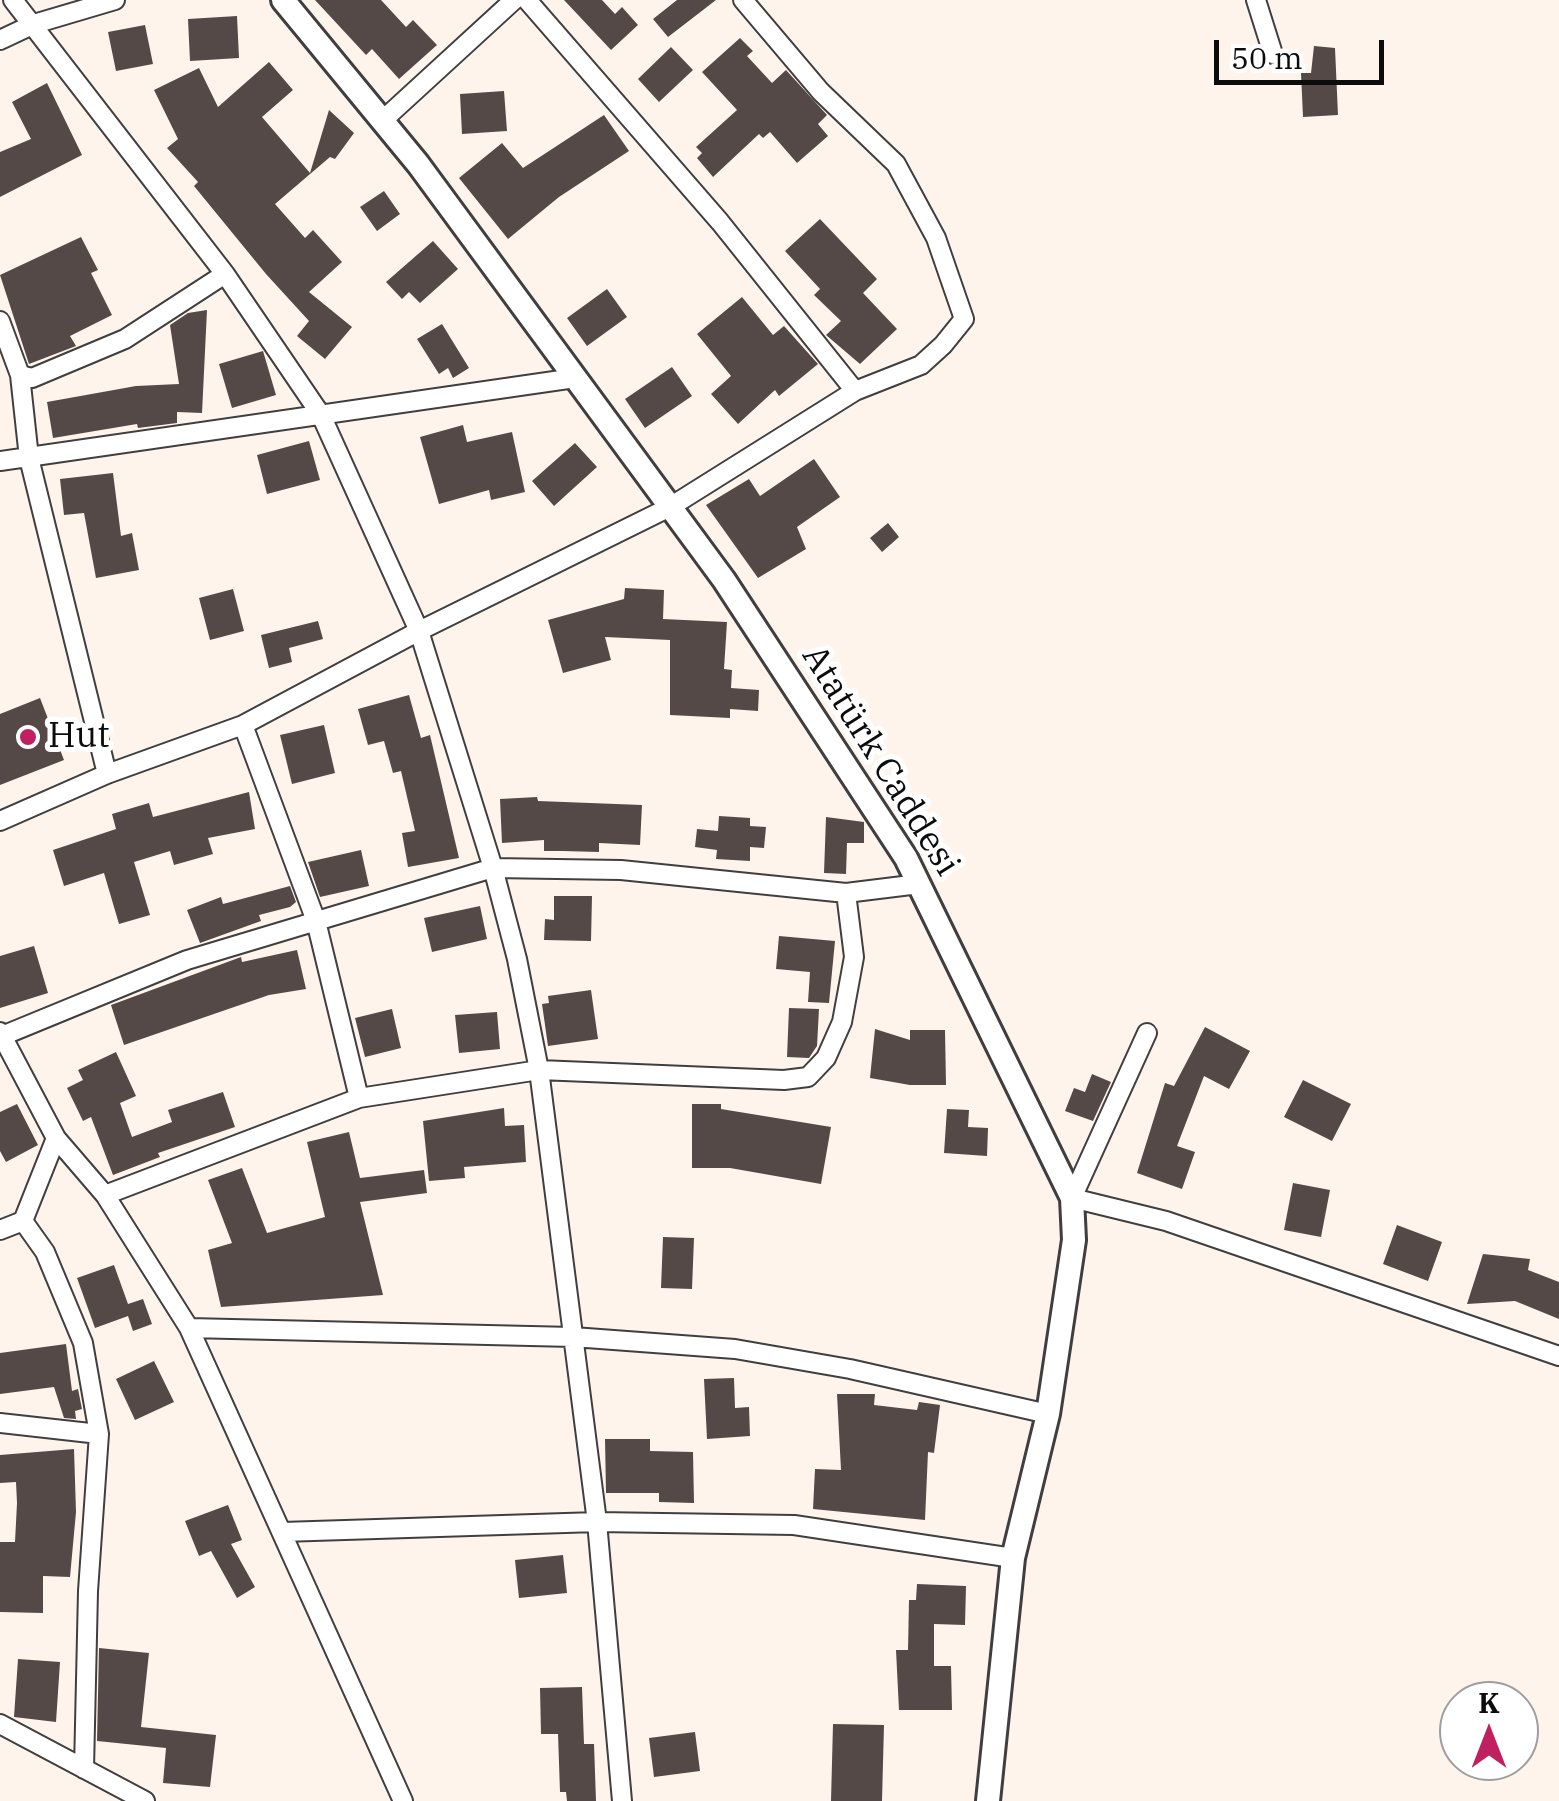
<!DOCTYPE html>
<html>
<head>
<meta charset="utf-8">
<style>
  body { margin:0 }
  #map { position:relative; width:1559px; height:1801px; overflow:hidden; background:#fff4eb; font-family:"IBM Plex Serif",serif }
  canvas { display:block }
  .north { position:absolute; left:1439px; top:1681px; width:100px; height:100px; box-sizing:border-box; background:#fff; border:2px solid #9e9e9e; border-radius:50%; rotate:0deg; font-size:28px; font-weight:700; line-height:40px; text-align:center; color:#0c0c0c }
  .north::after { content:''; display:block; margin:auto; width:35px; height:45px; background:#c02060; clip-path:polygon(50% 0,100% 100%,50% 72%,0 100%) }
  .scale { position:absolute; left:1214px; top:40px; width:170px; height:45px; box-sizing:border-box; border:5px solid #0c0c0c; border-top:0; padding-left:12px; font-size:30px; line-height:35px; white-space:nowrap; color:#0c0c0c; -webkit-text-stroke:8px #fff; paint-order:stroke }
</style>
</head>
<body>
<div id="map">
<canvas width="1559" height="1801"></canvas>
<div class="north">K</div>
<div class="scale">50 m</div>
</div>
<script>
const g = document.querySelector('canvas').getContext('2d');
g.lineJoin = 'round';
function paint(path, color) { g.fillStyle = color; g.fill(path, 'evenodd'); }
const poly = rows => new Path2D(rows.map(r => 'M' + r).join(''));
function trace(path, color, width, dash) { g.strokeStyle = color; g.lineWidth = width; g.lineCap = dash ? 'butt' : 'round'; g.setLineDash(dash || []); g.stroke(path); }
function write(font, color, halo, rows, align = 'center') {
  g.font = font + ' "IBM Plex Serif",serif'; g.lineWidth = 10; g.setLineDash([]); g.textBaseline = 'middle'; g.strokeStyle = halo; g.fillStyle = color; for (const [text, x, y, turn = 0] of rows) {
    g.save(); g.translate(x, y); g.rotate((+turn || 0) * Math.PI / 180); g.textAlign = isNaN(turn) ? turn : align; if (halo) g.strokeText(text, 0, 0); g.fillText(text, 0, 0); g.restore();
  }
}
const building = poly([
  [315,0,381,0,406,27,413,20,437,45,399,79,372,49,366,55],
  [564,0,602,0,615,14,622,7,638,25,611,50],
  [677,0,716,0,668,37,653,19],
  [237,16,239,58,190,61,188,19],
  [145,25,153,64,116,71,108,32],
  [740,38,753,51,747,56,772,83,786,70,827,115,818,124,828,136,797,163,770,132,763,138,759,134,713,177,697,158,702,153,696,147,737,110,702,72],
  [1314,46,1335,48,1338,115,1303,117,1301,73,1311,73],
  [671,47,693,70,659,102,638,79],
  [269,62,293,90,262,117,310,173,329,110,354,133,335,159,330,157,275,204,305,238,313,230,342,262,309,292,352,327,325,359,297,336,309,321,266,274,194,186,198,182,167,148,178,139,154,90,199,68,218,107],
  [47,83,82,155,0,197,0,152,31,139,12,102],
  [504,91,507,131,462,134,460,94],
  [604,115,629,151,559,197,508,239,459,178,502,143,523,168],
  [384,191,400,214,377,231,360,207],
  [820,219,877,279,863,293,897,329,860,364,826,335,841,321,814,295,820,289,785,251],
  [81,237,98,270,91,273,112,315,70,336,76,346,29,364,0,275],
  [433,241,458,269,420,303,409,292,402,299,386,282],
  [607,289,627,317,587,346,567,318],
  [742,297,773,335,784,326,818,364,779,396,775,390,738,424,711,394,731,376,697,334],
  [207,310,202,413,177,412,177,423,138,428,137,424,53,438,47,402,136,386,179,384,170,325,188,313],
  [442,324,469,368,453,378,448,368,439,374,417,339],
  [263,351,276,395,232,408,219,364],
  [672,367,692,396,645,428,625,399],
  [463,425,467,442,512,432,525,492,491,500,489,490,439,504,420,437],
  [309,441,320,480,267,494,257,455],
  [575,443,597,467,554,506,532,481],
  [814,459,840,497,797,527,806,549,758,578,706,505,749,479,760,496],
  [113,473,121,536,132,533,139,570,96,578,84,513,64,515,60,479],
  [888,523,899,537,882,552,870,538],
  [625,588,664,590,663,619,727,622,724,669,732,670,731,688,759,690,758,711,730,709,730,718,670,715,670,640,605,637,611,660,563,673,548,620,624,599],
  [233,589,244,631,210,640,199,598],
  [318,621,323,639,289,648,292,662,269,668,261,635],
  [409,695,421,738,430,735,459,858,408,867,402,833,415,831,401,771,393,773,384,741,368,745,358,709],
  [40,698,64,760,0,785,0,714],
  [324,725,335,773,292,784,280,735],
  [249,792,255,829,208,838,213,854,174,865,170,851,134,862,150,915,119,924,104,873,64,886,53,850,116,829,112,814,149,803,153,817],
  [537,797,538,801,642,805,640,845,599,843,599,852,562,851,544,851,544,840,502,843,500,799],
  [719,816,750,818,750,826,766,827,764,848,750,847,750,861,716,859,717,850,695,847,697,829,718,831],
  [826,817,864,822,864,843,847,843,846,874,824,873],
  [361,850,369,886,320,897,308,862],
  [290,886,296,902,290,907,259,915,261,921,200,943,187,910,221,897,223,904],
  [554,896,592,896,591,941,544,940,545,919,554,920],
  [480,906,487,939,432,952,424,918],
  [779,936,835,941,829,1003,808,1002,810,972,776,969],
  [34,946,48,993,0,1008,0,956],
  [297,950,306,989,269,995,124,1045,111,1005,241,957,242,962],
  [591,990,598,1039,548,1046,542,1004,549,1003,548,996],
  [789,1008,819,1009,817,1046,809,1058,787,1057],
  [392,1009,401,1048,365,1057,355,1018],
  [497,1012,500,1049,459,1053,455,1015],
  [1205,1027,1250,1051,1229,1089,1204,1076,1177,1146,1195,1152,1182,1189,1137,1173,1165,1083,1174,1086],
  [875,1029,910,1040,910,1030,945,1030,946,1085,910,1085,870,1078],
  [116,1052,136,1096,120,1103,132,1137,172,1122,168,1110,223,1092,235,1127,158,1153,160,1157,113,1175,91,1117,83,1121,67,1088,83,1080,78,1070],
  [1092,1074,1111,1082,1093,1121,1065,1111,1074,1088,1085,1092],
  [1303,1080,1351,1104,1332,1141,1284,1117],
  [17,1104,38,1145,6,1162,0,1151,0,1112],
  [692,1104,721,1104,721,1109,831,1127,821,1184,730,1168,692,1168],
  [504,1108,505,1126,524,1125,526,1162,464,1167,465,1178,429,1181,423,1121],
  [947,1109,969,1110,968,1127,988,1128,987,1156,944,1153],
  [349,1132,360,1178,424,1170,427,1193,360,1202,383,1295,221,1307,208,1250,232,1243,208,1180,242,1168,267,1233,325,1217,307,1142],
  [1293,1183,1330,1190,1321,1237,1284,1230],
  [1397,1225,1442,1242,1428,1281,1383,1264],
  [663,1237,694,1238,692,1289,661,1288],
  [1483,1254,1530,1259,1528,1270,1559,1282,1559,1319,1515,1301,1467,1304],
  [114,1265,128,1304,143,1299,152,1324,133,1331,128,1316,95,1328,77,1278],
  [66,1344,72,1391,78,1389,82,1409,75,1411,76,1419,64,1418,54,1387,0,1394,0,1353],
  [154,1361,174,1402,135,1420,116,1379],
  [734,1378,735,1408,749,1407,750,1436,707,1439,704,1379],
  [837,1394,875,1394,874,1405,917,1410,919,1402,940,1405,934,1453,928,1452,925,1520,813,1509,815,1469,841,1470],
  [605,1439,650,1439,650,1451,693,1452,694,1503,659,1502,659,1493,606,1493],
  [74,1449,76,1512,70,1577,43,1576,43,1613,0,1612,0,1542,15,1542,17,1503,16,1482,0,1483,0,1455],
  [228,1505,242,1540,231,1544,255,1587,237,1598,211,1551,199,1556,185,1521],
  [563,1555,567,1593,519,1598,515,1560],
  [917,1584,966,1586,965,1625,934,1624,934,1666,951,1666,952,1710,899,1710,896,1650,908,1650,909,1600,916,1600],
  [99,1648,149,1653,141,1727,216,1735,210,1787,163,1783,166,1748,97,1741],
  [18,1659,60,1662,56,1722,14,1717],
  [582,1687,584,1744,594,1744,596,1801,567,1801,566,1792,560,1792,558,1734,541,1734,540,1688],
  [833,1724,884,1725,882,1801,831,1801],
  [695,1732,700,1771,654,1777,649,1738]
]);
const minor = poly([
  [13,0,225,274,321,415,419,631,493,868,517,959,539,1070,597,1522,622,1801],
  [527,0,720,222,855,391],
  [1256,0,1273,54],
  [0,40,34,24,115,0],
  [382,121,514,0],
  [0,321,20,375,29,458,107,774],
  [20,375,32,378,125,339,225,274],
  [0,461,575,378],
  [243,725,316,921,359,1098],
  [0,821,107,774,243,725,419,631,670,507,855,391,921,365,943,345,964,319,936,238,896,164,821,92,743,0],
  [0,1032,56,1138,105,1195,189,1328,403,1801],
  [1147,1033,1072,1198,1166,1221,1559,1356],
  [2,1036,187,960,493,868,621,870,846,893,919,884],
  [105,1195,359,1098,539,1070,784,1080,808,1077,826,1058,842,1022,854,957,846,893],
  [23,1221,45,1252,83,1343,99,1434,88,1591,84,1769],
  [0,1230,23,1221,56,1138],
  [189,1328,573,1337,735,1349,850,1369,1048,1414],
  [0,1423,99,1434],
  [282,1532,597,1522,794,1525,1013,1558],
  [0,1724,145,1801]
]);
const tertiary = poly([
  [283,0,418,164,724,580,906,858,1072,1198,1074,1240,1048,1414,1013,1558,988,1801]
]);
const markers = [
  [28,737,10,"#c02060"]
];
const poiNames = [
  ["Hut",48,737]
];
const streetNames = [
  ["Atatürk Caddesi",880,761,58]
];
paint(building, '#554948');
trace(minor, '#3f3f3f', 22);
trace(tertiary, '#3f3f3f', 28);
trace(minor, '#fff', 18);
trace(tertiary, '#fff', 22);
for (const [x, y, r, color] of markers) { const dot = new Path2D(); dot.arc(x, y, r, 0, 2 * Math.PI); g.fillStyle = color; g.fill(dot); trace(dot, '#fff', 4); }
write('35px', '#0c0c0c', '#fff', poiNames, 'left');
write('35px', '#0c0c0c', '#fff', streetNames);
</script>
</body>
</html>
